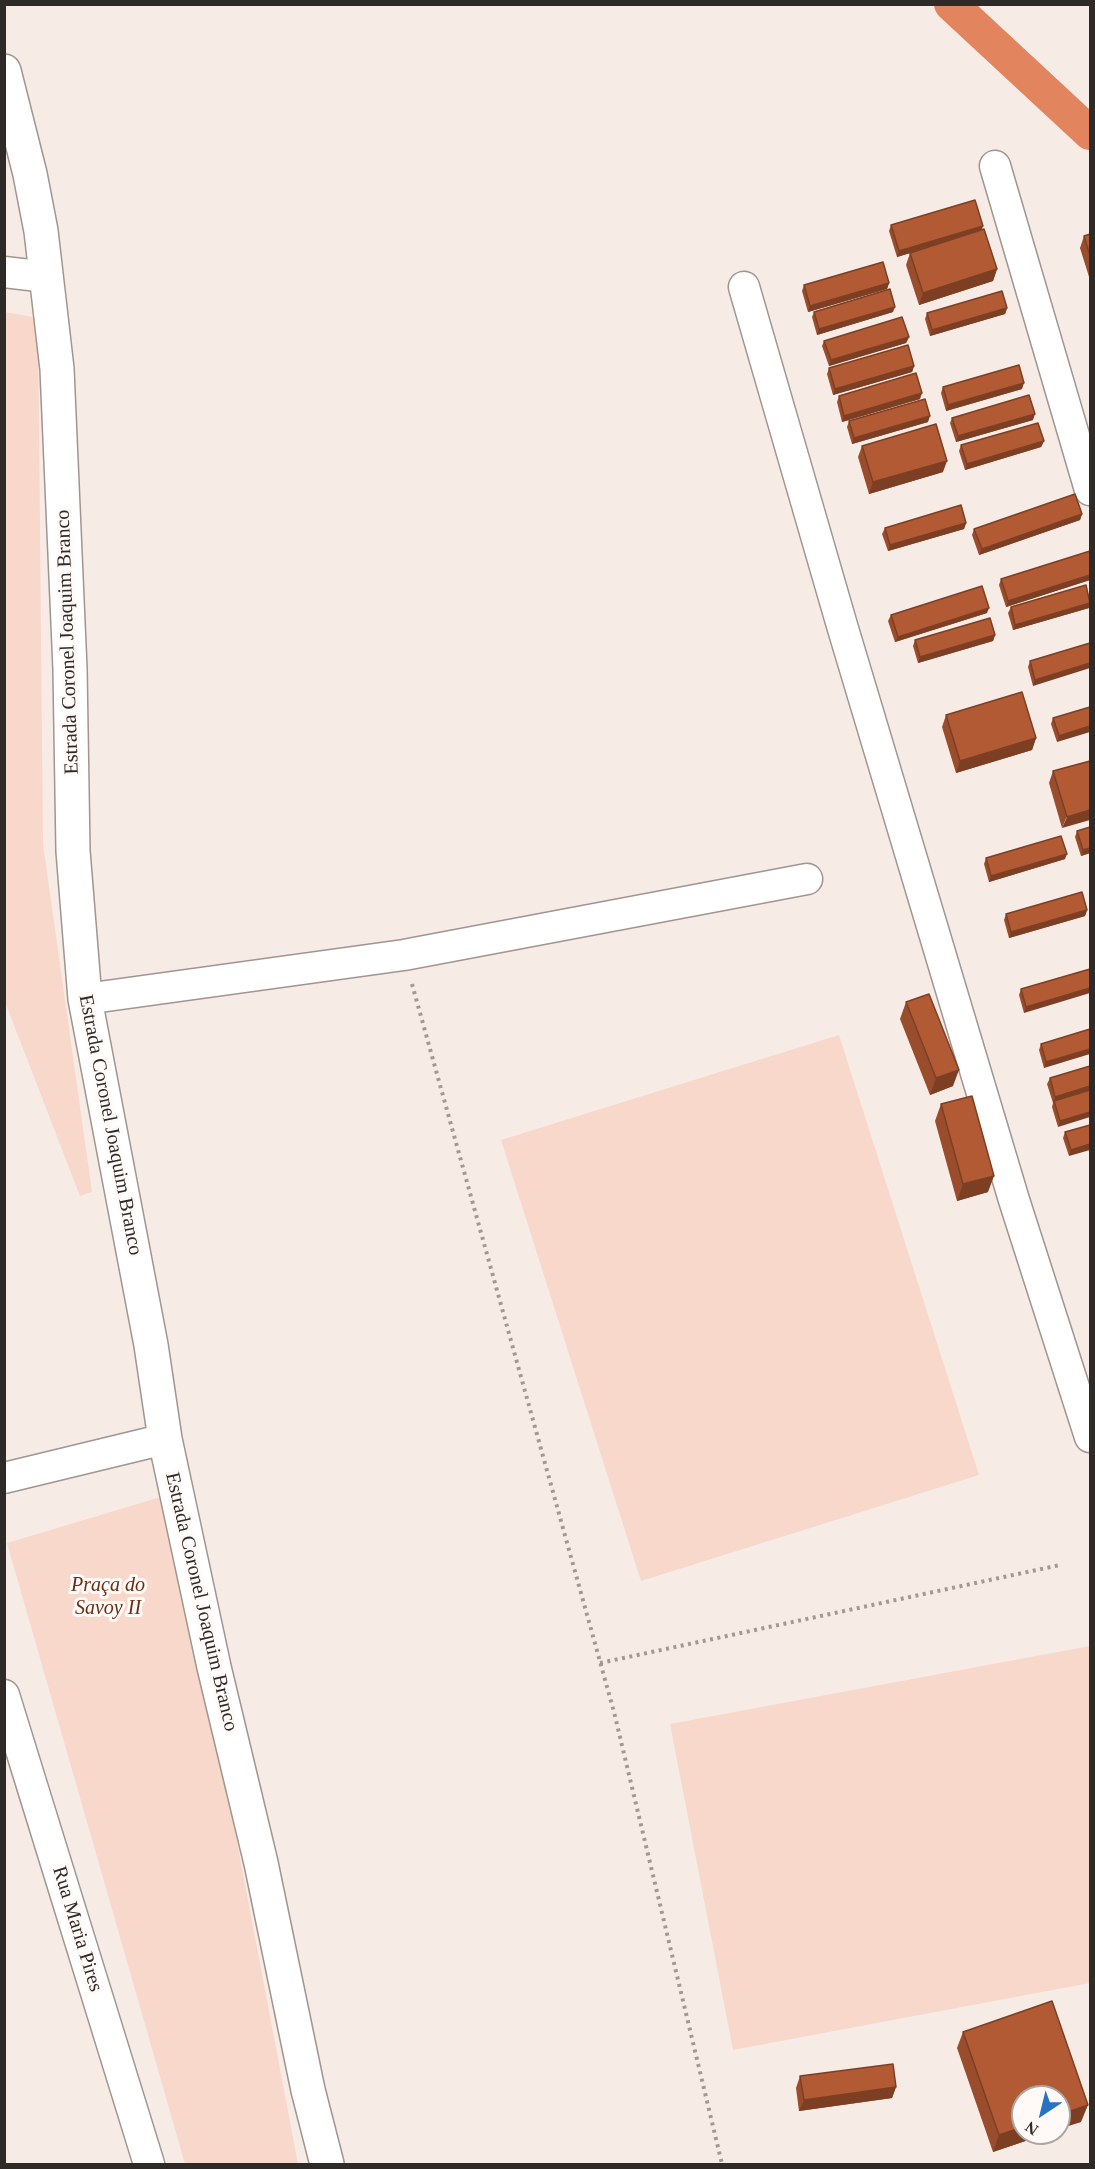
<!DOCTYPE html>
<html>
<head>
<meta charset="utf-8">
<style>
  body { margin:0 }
  #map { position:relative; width:1095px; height:2169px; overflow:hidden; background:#f7ebe6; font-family:Georgia,serif }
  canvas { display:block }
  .frame { position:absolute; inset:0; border:6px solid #2e2a28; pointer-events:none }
  .north { position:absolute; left:1011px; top:2085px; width:60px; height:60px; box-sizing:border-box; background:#fffaf8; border:2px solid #aba7a5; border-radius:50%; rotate:215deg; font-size:16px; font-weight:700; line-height:24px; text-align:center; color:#2e2a28 }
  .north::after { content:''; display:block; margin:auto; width:21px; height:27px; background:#2772c2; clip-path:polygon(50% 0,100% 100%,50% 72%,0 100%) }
</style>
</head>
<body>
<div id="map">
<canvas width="1095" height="2169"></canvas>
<div class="frame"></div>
<div class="north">N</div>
</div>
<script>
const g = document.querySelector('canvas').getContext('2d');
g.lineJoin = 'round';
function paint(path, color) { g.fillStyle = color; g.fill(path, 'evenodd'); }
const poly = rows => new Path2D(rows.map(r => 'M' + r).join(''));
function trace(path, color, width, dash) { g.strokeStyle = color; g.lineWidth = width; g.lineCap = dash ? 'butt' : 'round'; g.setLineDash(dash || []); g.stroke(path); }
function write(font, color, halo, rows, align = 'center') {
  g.font = font + ' Georgia,serif'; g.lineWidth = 6; g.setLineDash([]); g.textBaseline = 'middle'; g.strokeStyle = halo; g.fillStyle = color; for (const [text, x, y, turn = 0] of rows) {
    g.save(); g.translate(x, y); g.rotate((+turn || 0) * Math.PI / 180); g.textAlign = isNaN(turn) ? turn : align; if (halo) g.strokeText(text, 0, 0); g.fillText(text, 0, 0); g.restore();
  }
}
const green = poly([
  [5,312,38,318,43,844,92,1192,80,1196,5,1002],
  [839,1035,979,1475,641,1581,501,1140],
  [171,1494,298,2164,185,2164,7,1543],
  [1090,1646,1090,1983,733,2050,670,1724]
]);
const canal = poly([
  [951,4,1090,133]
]);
const path = poly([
  [412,984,614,1712,722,2164],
  [600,1663,1060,1565]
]);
const street = poly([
  [995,166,1090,490],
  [4,272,47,277],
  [744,287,841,622,1014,1200,1090,1437],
  [85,999,404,955,807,879],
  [4,1478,165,1439],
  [4,1695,149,2164]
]);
const secondary = poly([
  [4,71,30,174,41,231,57,369,70,669,73,851,85,999,151,1345,165,1439,214,1667,261,1863,308,2090,327,2164]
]);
const wall = poly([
  [891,225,982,230,997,269,993,281,919,305,906,265,910,253,897,257,889,231],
  [1090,234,1090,280,1080,248,1084,236],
  [889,283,887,289,808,312,802,291,804,285],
  [1007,308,1005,314,930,336,925,319,927,313],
  [814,312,893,312,817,335,812,317],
  [909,337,906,343,829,366,822,346,824,341],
  [914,366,912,372,833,395,827,374,829,368],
  [943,387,1022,389,946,411,941,393],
  [839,396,920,399,842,422,837,402],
  [952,418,1033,420,956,442,950,423],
  [849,421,928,422,852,444,847,427],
  [1044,441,1041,447,965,470,959,451,961,445],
  [862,446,943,472,869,494,858,457],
  [1082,514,1080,520,979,555,972,535,974,529],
  [966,523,964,529,888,551,882,534,885,528],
  [1090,551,1090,580,1006,607,999,585,1001,579],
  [1090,600,1089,608,1013,630,1008,613,1011,607],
  [987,613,895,642,888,621,891,615],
  [995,635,993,641,918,663,913,646,915,640],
  [1090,643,1033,686,1028,667,1030,661],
  [1090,707,1057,742,1051,724,1053,718],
  [946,715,1036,738,1032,750,956,773,942,727],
  [1090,761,1062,828,1049,783,1053,771],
  [1077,831,1090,853,1081,856,1075,837],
  [986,858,1065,859,989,882,984,864],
  [1087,910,1085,916,1009,938,1004,920,1006,914],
  [1090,969,1024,1013,1019,995,1021,989],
  [906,1002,953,1086,930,1095,900,1019],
  [1090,1029,1044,1068,1039,1050,1041,1044],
  [1090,1066,1058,1127,1052,1107,1053,1103,1047,1084,1050,1078],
  [941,1104,988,1192,957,1201,935,1121],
  [1090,1125,1069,1156,1063,1138,1065,1132],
  [963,2032,1081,2122,1023,2133,1049,2133,993,2152,957,2048],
  [800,2076,896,2087,892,2098,799,2111,796,2088]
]);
const shadedWall = poly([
  [983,226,981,232,897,257,899,251],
  [997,269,993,281,919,305,923,293],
  [889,283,887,289,808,312,810,306],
  [895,307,893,312,817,335,819,329],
  [1007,308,1005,314,930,336,932,330],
  [909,337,906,343,829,366,831,360],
  [914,366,912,372,833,395,835,389],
  [1024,383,1022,389,946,411,948,405],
  [922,393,920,399,842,422,844,416],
  [1035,414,1033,420,956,442,958,436],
  [930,416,928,422,852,444,854,438],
  [1044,441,1041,447,965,470,967,464],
  [947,461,943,472,869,494,873,482],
  [1082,514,1080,520,979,555,982,549],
  [966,523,964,529,888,551,890,545],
  [1090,575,1090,580,1006,607,1008,601],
  [1090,603,1089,608,1013,630,1015,625],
  [989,608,987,613,895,642,898,637],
  [995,635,993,641,918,663,920,657],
  [1090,663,1090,668,1033,686,1035,680],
  [1090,726,1090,732,1057,742,1059,736],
  [1036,738,1032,750,956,773,960,761],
  [1090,810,1090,820,1062,828,1067,817],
  [1090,848,1090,853,1081,856,1083,850],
  [1067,854,1065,859,989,882,991,876],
  [1087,910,1085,916,1009,938,1011,932],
  [1090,988,1090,993,1024,1013,1026,1007],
  [1090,1049,1090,1054,1044,1068,1046,1062],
  [959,1070,953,1086,930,1095,936,1078],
  [1090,1086,1090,1091,1053,1103,1055,1097],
  [1090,1112,1090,1117,1058,1127,1060,1121],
  [1090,1144,1090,1150,1069,1156,1071,1150],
  [994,1176,988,1192,957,1201,963,1184],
  [896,2087,892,2098,799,2111,804,2100],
  [1088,2105,1081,2122,1059,2129,1059,2115],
  [1023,2127,1023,2133,1049,2133,993,2152,999,2135]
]);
const building = poly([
  [975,200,983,226,899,251,891,225,975,200],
  [984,229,997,269,923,293,910,253,984,229],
  [1090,234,1090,256,1084,236,1090,234],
  [883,262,889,283,810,306,804,285,883,262],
  [890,289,895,307,819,329,814,312,890,289],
  [1002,291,1007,308,932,330,927,313,1002,291],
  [902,317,909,337,831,360,824,341,902,317],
  [908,345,914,366,835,389,829,368,908,345],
  [1019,365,1024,383,948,405,943,387,1019,365],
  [916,373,922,393,844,416,839,396,916,373],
  [1029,395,1035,414,958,436,952,418,1029,395],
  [925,399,930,416,854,438,849,421,925,399],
  [1038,423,1044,441,967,464,961,445,1038,423],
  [936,424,947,461,873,482,862,446,936,424],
  [1075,494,1082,514,982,549,974,529,1075,494],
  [961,505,966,523,890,545,885,528,961,505],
  [1090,551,1090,575,1008,601,1001,579,1090,551],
  [1086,585,1090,603,1015,625,1011,607,1086,585],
  [982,586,989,608,898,637,891,615,982,586],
  [990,618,995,635,920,657,915,640,990,618],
  [1090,643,1090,663,1035,680,1030,661,1090,643],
  [1022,692,1036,738,960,761,946,715,1022,692],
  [1090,707,1090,726,1059,736,1053,718,1090,707],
  [1090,761,1090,810,1067,817,1053,771,1090,761],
  [1090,827,1090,848,1083,850,1077,831,1090,827],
  [1061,836,1067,854,991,876,986,858,1061,836],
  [1082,892,1087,910,1011,932,1006,914,1082,892],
  [1090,969,1090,988,1026,1007,1021,989,1090,969],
  [929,994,959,1070,936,1078,906,1002,929,994],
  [1090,1029,1090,1049,1046,1062,1041,1044,1090,1029],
  [1090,1066,1090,1086,1055,1097,1050,1078,1090,1066],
  [1090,1090,1090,1112,1060,1121,1054,1101,1090,1090],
  [972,1096,994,1176,963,1184,941,1104,972,1096],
  [1090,1125,1090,1144,1071,1150,1065,1132,1090,1125],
  [1052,2001,1088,2105,1059,2115,1059,2097,1023,2097,1023,2127,999,2135,963,2032,1052,2001],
  [893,2064,896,2087,804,2100,800,2076,893,2064]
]);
const streetNames = [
  ["Estrada Coronel Joaquim Branco",68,642,-92],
  ["Estrada Coronel Joaquim Branco",110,1125,79],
  ["Estrada Coronel Joaquim Branco",201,1602,77],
  ["Rua Maria Pires",77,1929,73]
];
const parkNames = [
  ["Praça do",108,1586],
  ["Savoy II",108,1609]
];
paint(green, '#f7d8cb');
trace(canal, '#e2845d', 34);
trace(street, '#a09591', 33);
trace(secondary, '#a09591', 36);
trace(path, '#a29995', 4, [3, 4.5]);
trace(street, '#fff', 30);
trace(secondary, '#fff', 33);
paint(wall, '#994d2c');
paint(shadedWall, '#7d3f24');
paint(building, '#b25a33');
trace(building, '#7d3f24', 1.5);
write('20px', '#2e2a28', '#fffaf8', streetNames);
write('italic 20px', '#692e12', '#fffaf8', parkNames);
</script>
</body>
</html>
